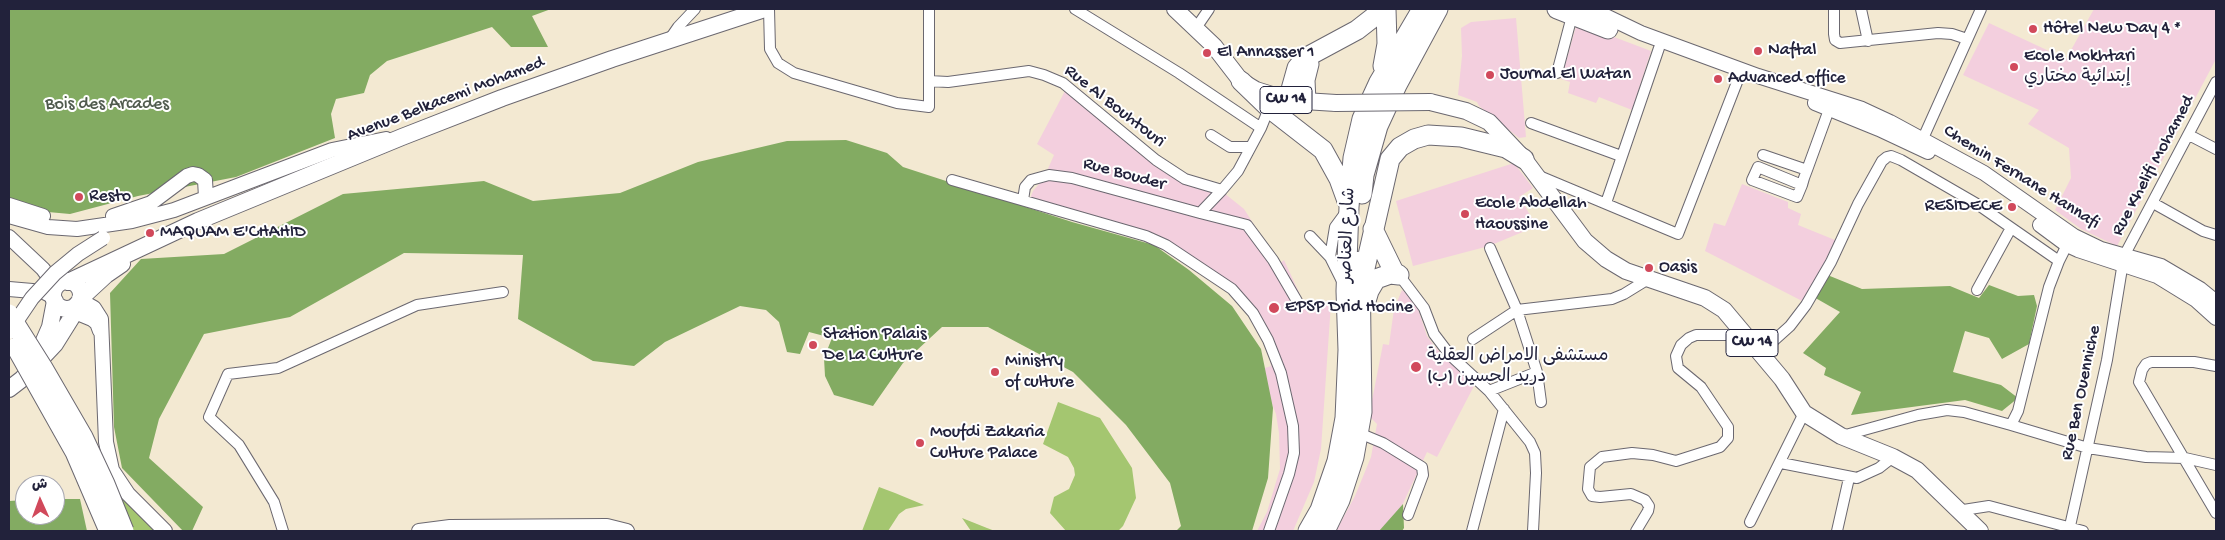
<!DOCTYPE html>
<html>
<head>
<meta charset="utf-8">
<style>
  body { margin:0 }
  #map { position:relative; width:2225px; height:540px; overflow:hidden; background:#f3e9d2; font-family:"Gochi Hand","Playpen Sans Arabic",sans-serif }
  canvas { display:block }
  .frame { position:absolute; inset:0; border:10px solid #22223b; pointer-events:none }
  .north { position:absolute; left:15px; top:475px; width:50px; height:50px; box-sizing:border-box; background:#fff; border:1px solid #a7a7b1; border-radius:50%; rotate:358deg; font-size:14px; font-weight:700; line-height:20px; text-align:center; color:#22223b }
  .north::after { content:''; display:block; margin:auto; width:18px; height:22px; background:#d1495b; clip-path:polygon(50% 0,100% 100%,50% 72%,0 100%) }
</style>
</head>
<body>
<div id="map">
<canvas width="2225" height="540"></canvas>
<div class="frame"></div>
<div class="north">ش</div>
</div>
<script>
const g = document.querySelector('canvas').getContext('2d');
g.lineJoin = 'round';
function paint(path, color) { g.fillStyle = color; g.fill(path, 'evenodd'); }
const poly = rows => new Path2D(rows.map(r => 'M' + r).join(''));
function trace(path, color, width, dash) { g.strokeStyle = color; g.lineWidth = width; g.lineCap = dash ? 'butt' : 'round'; g.setLineDash(dash || []); g.stroke(path); }
function write(font, color, halo, rows, align = 'center') {
  g.font = font + ' "Gochi Hand","Playpen Sans Arabic",sans-serif'; g.lineWidth = 4; g.setLineDash([]); g.textBaseline = 'middle'; g.strokeStyle = halo; g.fillStyle = color; for (const [text, x, y, turn = 0] of rows) {
    g.save(); g.translate(x, y); g.rotate((+turn || 0) * Math.PI / 180); g.textAlign = isNaN(turn) ? turn : align; if (halo) g.strokeText(text, 0, 0); g.fillText(text, 0, 0); g.restore();
  }
}
const built = poly([
  [2094,9,2216,9,2216,59,2117,246,2081,229,2055,210,2071,178,2069,148,2028,124,2039,110,1963,75,1989,23,2066,59],
  [1516,18,1526,137,1519,138,1479,106,1477,102,1458,95,1462,56,1461,28,1471,22],
  [1577,23,1651,51,1632,110,1599,97,1596,103,1568,93,1570,82,1561,79],
  [1066,89,1148,159,1224,193,1244,209,1279,264,1284,260,1309,314,1331,303,1321,449,1314,482,1293,531,1257,531,1267,512,1280,469,1279,433,1276,414,1259,370,1271,366,1268,351,1246,312,1235,298,1221,286,1162,246,1028,204,1033,191,1044,178,1054,155,1037,144],
  [1514,163,1533,188,1519,197,1537,226,1489,246,1413,266,1396,201],
  [1742,184,1788,202,1788,208,1801,214,1798,225,1835,240,1806,303,1705,251,1714,223,1725,226],
  [1402,290,1410,296,1412,302,1416,303,1427,336,1435,347,1474,386,1437,457,1427,452,1400,510,1379,531,1336,531,1355,496,1371,457,1377,424,1369,416,1383,344,1389,345,1394,309]
]);
const green = poly([
  [1058,402,1100,418,1132,468,1136,498,1123,526,1118,531,1066,531,1050,513,1054,497,1069,489,1075,475,1074,468,1068,457,1043,444],
  [114,482,162,531,133,531],
  [879,487,895,493,924,505,906,509,899,514,888,531,862,531],
  [962,518,987,528,995,531,971,531]
]);
const forest = poly([
  [9,9,551,9,532,16,548,47,511,47,492,27,387,61,370,75,364,93,336,99,331,114,335,138,236,177,138,196,70,214,48,212,9,199],
  [846,140,887,153,903,167,1072,222,1154,245,1189,270,1232,306,1261,349,1273,408,1268,478,1252,531,1176,531,1181,526,1170,483,1126,425,1073,372,988,327,942,327,903,363,873,406,834,395,825,376,824,358,832,338,809,332,800,354,787,352,779,322,766,310,740,306,665,342,634,366,593,361,518,319,523,255,404,253,290,317,204,334,159,419,149,458,203,507,192,531,183,531,122,468,114,427,110,293,141,259,224,254,343,194,484,181,533,201,620,193,698,162,787,141],
  [1825,274,1862,289,1950,286,1979,298,1989,285,2018,296,2034,295,2037,306,2029,344,2002,359,1989,338,1965,331,1953,372,2001,385,2018,398,2002,411,1965,400,1851,415,1861,392,1824,375,1826,368,1803,353,1840,312,1812,296],
  [55,499,80,499,87,531,9,531,9,501,25,500,25,515,55,515],
  [1403,504,1404,528,1402,531,1379,531]
]);
const street = poly([
  [769,9,770,49,778,63,794,73,897,103,929,107,929,81],
  [929,9,929,81,948,82,1029,71,1044,75,1063,83,1156,160,1185,179,1222,190,1238,171,1261,128,1269,108],
  [1075,9,1179,73,1261,128],
  [1834,9,1834,34,1835,40,1840,43,1938,33,1952,34,1967,39],
  [1861,9,1868,41],
  [1196,28,1209,9],
  [669,40,678,27,695,9],
  [1557,73,1572,16],
  [1531,123,1621,156],
  [1211,135,1230,147,1250,147],
  [2189,135,2216,149],
  [1920,145,1981,9],
  [1763,155,1807,170,1831,104],
  [1537,175,1678,234,1739,77],
  [952,180,1146,236,1166,245,1232,289,1253,313,1268,340,1281,373,1293,426,1294,453,1289,474,1269,531],
  [1802,185,1758,167,1752,180,1797,197,1802,185,1804,178,1807,170],
  [1023,200,1025,187,1031,180,1049,175,1072,178,1200,213,1222,190],
  [1606,203,1659,48],
  [2153,203,2203,231,2216,235],
  [1200,213,1247,225,1273,260,1297,301],
  [1310,236,1330,257],
  [1399,275,1424,308,1434,334,1450,355,1489,391,1530,442,1535,453,1536,473,1533,531],
  [1344,285,1330,257,1335,227,1346,212],
  [1977,290,2011,228],
  [1473,339,1517,310,1612,299,1624,294,1650,278],
  [1760,353,1790,326,1806,305,1831,262,1858,204,1882,161,1887,157,1891,156,1901,160,1977,204,2059,261],
  [2216,366,2194,362,2151,362,2146,364,2142,370,2139,382,2216,513],
  [1537,372,1541,402],
  [1489,391,1537,372,1517,310,1490,248],
  [2011,425,2088,448,2146,457,2185,458,2216,465],
  [1359,433,1383,443,1422,467,1423,475,1408,515],
  [1842,436,1918,415,1947,410,1964,412,2011,425,2018,411,2049,287,2059,261,2070,239],
  [1781,463,1857,478,1879,468,1893,457],
  [1957,511,1989,506,2083,531],
  [1750,522,1804,413],
  [2070,526,2107,360,2124,256,2216,82],
  [283,531,274,502,239,445,209,417,228,374,278,368,417,305,503,292],
  [1472,531,1504,409],
  [1636,531,1648,511,1649,506,1645,500,1631,494,1600,497,1592,496,1588,489,1590,467,1602,457,1632,453,1653,455,1676,461,1720,447,1728,438,1728,427,1701,387,1678,368,1676,356,1681,345,1689,338,1696,335,1745,335],
  [1837,531,1849,478]
]);
const secondary = poly([
  [1591,9,1641,33,1758,76,1862,109,1890,122,1984,173,2074,236,2101,249,2161,266,2200,289,2216,302],
  [1815,103,1879,129,1928,152],
  [9,205,43,216],
  [9,216,48,227,77,229,132,221,174,210,332,150,386,139],
  [113,216,151,203,187,176,193,174,198,175,205,180,206,197],
  [2040,225,2067,245,2078,250,2157,276,2196,300,2216,318],
  [9,237,43,269,56,287],
  [9,289,44,292,54,297],
  [80,300,94,308,101,319,106,442,112,470,128,494,165,531],
  [68,309,92,319,97,323,100,331],
  [419,531,450,527,607,526,627,531]
]);
const primary = poly([
  [1175,9,1214,46,1241,81,1256,90,1288,100,1336,103],
  [1430,102,1466,111,1489,122,1524,159,1585,241,1606,259,1626,271,1705,298,1724,310,1782,379,1804,413,1841,436,1893,457,1917,470,1980,531],
  '53 295a14 14 0 1 1 28 0a14 14 0 1 1-28 0Z',
  [68,282,198,221,402,137,502,98,612,59,765,9],
  [80,299,106,275,122,264],
  [36,359,50,327,55,301],
  [9,389,22,379,55,344,75,312,77,304]
]);
const highway = poly([
  [1557,9,1608,29],
  [1383,66,1387,44,1386,9],
  [1241,81,1269,108,1323,150,1339,179,1347,201],
  [1288,100,1297,68,1305,58,1357,30,1384,9],
  [1306,102,1305,80,1309,64],
  [1362,194,1364,175,1378,126,1397,85,1438,9],
  [1373,229,1394,272,1399,275],
  [1363,277,1390,159,1400,147,1414,139,1428,135,1461,137,1506,148,1524,159],
  [1366,301,1369,291,1376,279,1390,274,1399,275],
  [1308,531,1320,510,1337,461,1345,418,1348,350,1346,291,1349,207,1353,158,1362,119,1379,82,1422,9],
  [1325,531,1340,500,1354,457,1362,412,1360,261]
]);
const secondaryBridge = poly([
  [9,332,32,298,55,273,78,254,103,238]
]);
const primaryBridge = poly([
  [1336,103,1430,102]
]);
const highwayBridge = poly([
  [9,314,43,368,83,437,105,484,124,531],
  [16,347,75,452,109,531]
]);
const markers = [
  [2033,29,5,"#d1495b"],
  [1758,51,5,"#d1495b"],
  [1207,53,5,"#d1495b"],
  [2014,67,5,"#d1495b"],
  [1490,75,5,"#d1495b"],
  [1718,79,5,"#d1495b"],
  [79,197,5,"#d1495b"],
  [2012,207,5,"#d1495b"],
  [1465,214,5,"#d1495b"],
  [150,233,5,"#d1495b"],
  [1649,268,5,"#d1495b"],
  [1274,308,6,"#d1495b"],
  [813,345,5,"#d1495b"],
  [1416,367,6,"#d1495b"],
  [995,372,5,"#d1495b"],
  [920,443,5,"#d1495b"]
];
const shields = [
  [1286,100,52],
  [1752,343,52]
];
const shieldNames = [
  ["CW 14",1286,100],
  ["CW 14",1752,343]
];
const poiNames = [
  ["Hôtel New Day 4 *",2043,29],
  ["Naftal",1768,51],
  ["El Annasser 1",1217,53],
  ["Ecole Mokhtari",2024,57],
  ["إبتدائية مختاري",2024,78],
  ["Journal El Watan",1500,75],
  ["Advanced office",1728,79],
  ["Resto",89,197],
  ["Ecole Abdellah",1475,204],
  ["Haoussine",1475,225],
  ["RESIDECE",2002,207,"right"],
  ["MAQUAM E'CHAHID",160,233],
  ["Oasis",1659,268],
  ["EPSP Drid Hocine",1285,308],
  ["Station Palais",823,335],
  ["De La Culture",823,356],
  ["مستشفى الامراض العقلية",1427,357],
  ["دريد الحسين (ب)",1427,378],
  ["Ministry",1005,362],
  ["of culture",1005,383],
  ["Moufdi Zakaria",930,433],
  ["Culture Palace",930,454]
];
const streetNames = [
  ["Avenue Belkacemi Mohamed",446,100,-21],
  ["Rue Al Bouhtouri",1114,107,38],
  ["Rue Khelifi Mohamed",2154,166,-62],
  ["Rue Bouder",1124,175,15],
  ["Chemin Fernane Hannafi",2021,178,32],
  ["شارع العناصر",1349,235,-88],
  ["Rue Ben Ouenniche",2082,393,-78]
];
const parkNames = [
  ["Bois des Arcades",107,105]
];
paint(built, '#f3cfde');
paint(green, '#a4c670');
paint(forest, '#83ab62');
trace(street, '#6b6870', 12);
trace(secondary, '#6b6870', 16);
trace(primary, '#6b6870', 18);
trace(highway, '#6b6870', 21);
trace(street, '#fff', 10);
trace(secondary, '#fff', 14);
trace(primary, '#fff', 16);
trace(highway, '#fff', 19);
trace(secondaryBridge, '#6b6870', 16, []);
trace(primaryBridge, '#6b6870', 18, []);
trace(highwayBridge, '#6b6870', 21, []);
trace(secondaryBridge, '#fff', 14);
trace(primaryBridge, '#fff', 16);
trace(highwayBridge, '#fff', 19);
for (const [x, y, r, color] of markers) { const dot = new Path2D(); dot.arc(x, y, r, 0, 2 * Math.PI); g.fillStyle = color; g.fill(dot); trace(dot, '#fff', 2); }
for (const [x, y, w] of shields) { const box = new Path2D(); box.roundRect(x - w / 2, y - 13.5, w, 27, 4); g.fillStyle = '#fff'; g.fill(box); trace(box, '#22223b', 1); }
write('bold 16px', '#22223b', null, shieldNames);
write('18px', '#22223b', '#fff', poiNames, 'left');
write('18px', '#22223b', '#fff', streetNames);
write('18px', '#505b4e', '#fff', parkNames);
</script>
</body>
</html>
